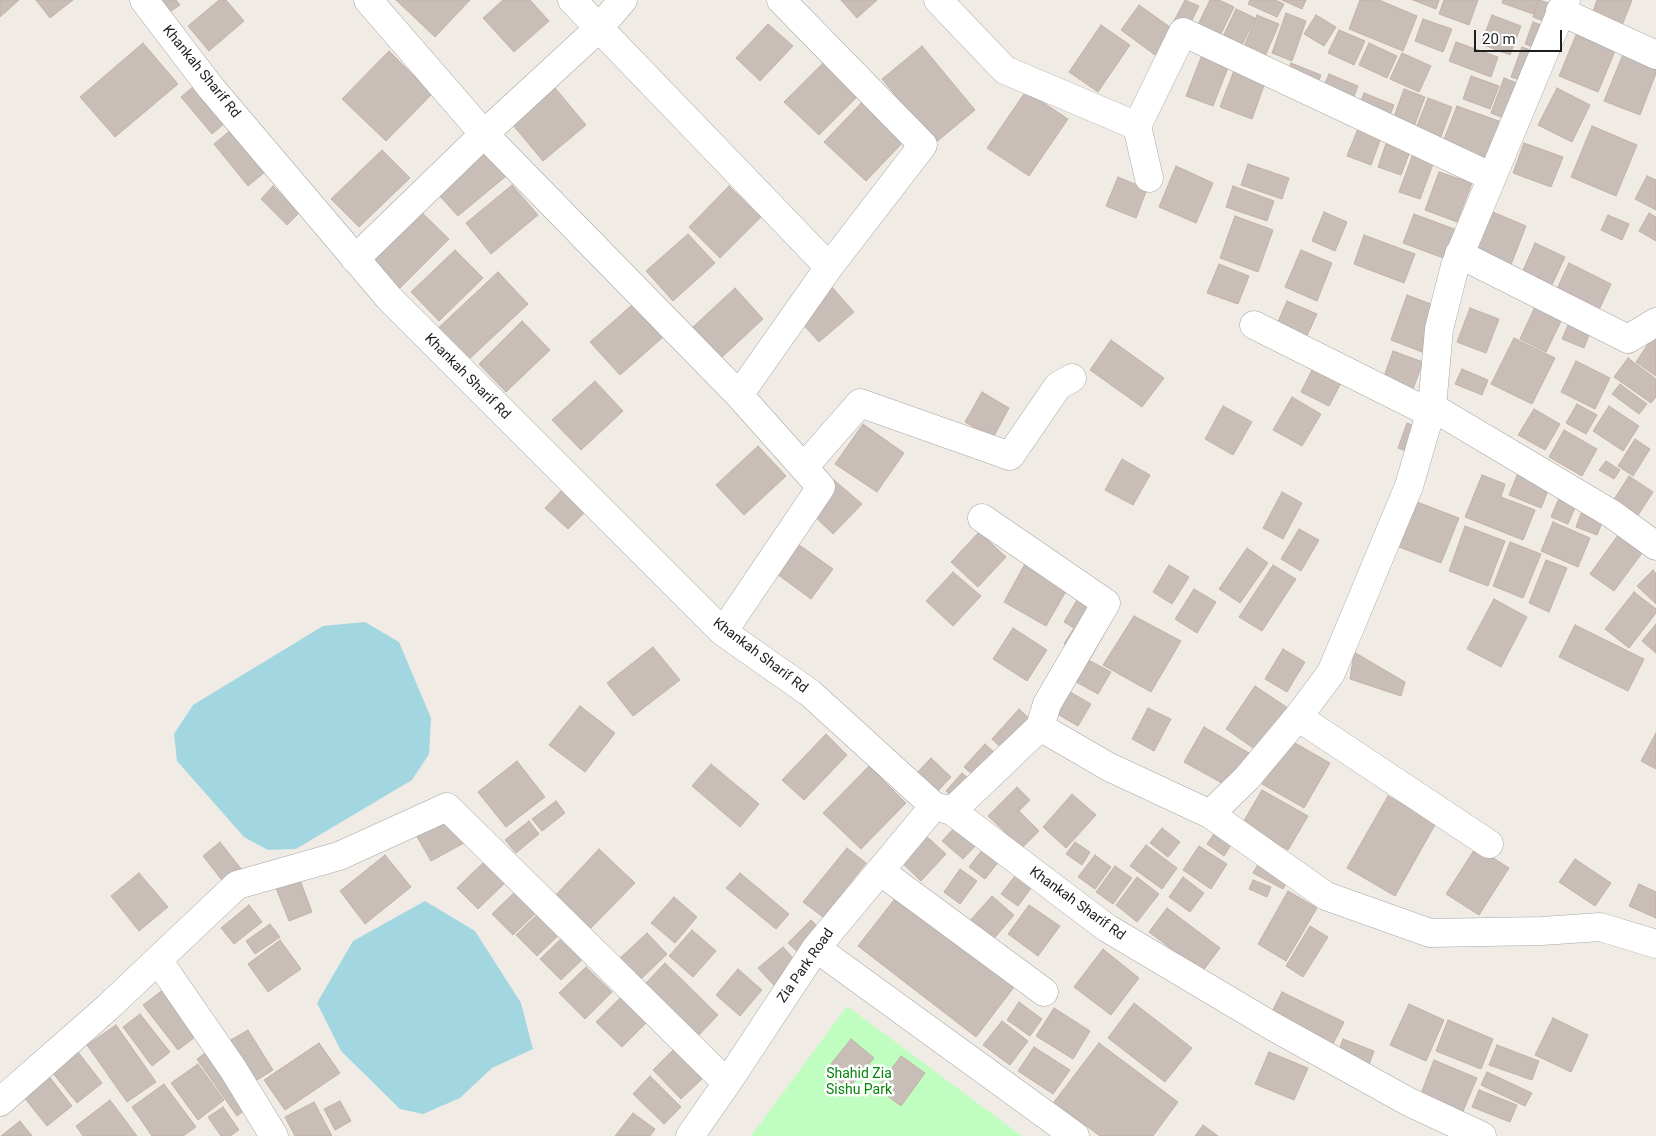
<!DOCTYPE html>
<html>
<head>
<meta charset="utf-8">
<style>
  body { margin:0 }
  #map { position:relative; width:1656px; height:1136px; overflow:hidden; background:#f0ece5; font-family:Roboto,sans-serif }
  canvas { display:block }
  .scale { position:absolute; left:1474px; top:30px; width:88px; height:22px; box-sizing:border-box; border:2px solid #1f1f1f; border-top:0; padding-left:6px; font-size:15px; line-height:18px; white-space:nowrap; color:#1f1f1f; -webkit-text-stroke:4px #fff; paint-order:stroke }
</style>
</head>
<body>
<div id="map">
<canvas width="1656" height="1136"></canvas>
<div class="scale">20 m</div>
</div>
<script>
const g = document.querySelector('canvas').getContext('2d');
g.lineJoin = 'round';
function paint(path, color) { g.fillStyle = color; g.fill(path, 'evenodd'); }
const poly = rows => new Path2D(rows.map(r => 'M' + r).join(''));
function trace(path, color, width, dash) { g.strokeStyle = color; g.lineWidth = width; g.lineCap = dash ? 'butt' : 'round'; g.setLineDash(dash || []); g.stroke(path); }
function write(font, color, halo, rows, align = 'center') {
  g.font = font + ' Roboto,sans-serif'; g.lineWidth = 5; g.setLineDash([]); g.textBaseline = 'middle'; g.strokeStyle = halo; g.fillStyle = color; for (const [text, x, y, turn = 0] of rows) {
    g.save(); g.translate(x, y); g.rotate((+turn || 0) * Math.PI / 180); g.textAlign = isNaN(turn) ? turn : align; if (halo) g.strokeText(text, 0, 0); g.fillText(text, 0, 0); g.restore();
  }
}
const park = poly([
  [847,1006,1022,1136,751,1136]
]);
const water = poly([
  [365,622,399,642,431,718,429,754,412,780,296,849,268,850,244,837,177,761,174,734,193,705,323,626],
  [425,901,475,931,521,1003,533,1049,492,1068,460,1098,423,1114,400,1109,341,1051,317,1003,353,941]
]);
const building = poly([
  [0,0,19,0,0,17,0,0],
  [36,0,73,0,50,18,36,0],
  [152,0,176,0,180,5,164,16,152,0],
  [219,0,226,0,244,21,209,51,188,26,219,0],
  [396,0,470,0,435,37,396,0],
  [503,0,530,0,549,21,514,52,483,18,503,0],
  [841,0,877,0,857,18,841,0],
  [1185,0,1199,6,1188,28,1174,21,1185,0],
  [1210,0,1219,0,1234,7,1214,48,1192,37,1210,0],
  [1250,0,1275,0,1284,4,1277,17,1248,4,1250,0],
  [1282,0,1306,0,1302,9,1282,0],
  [1360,0,1379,0,1417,16,1403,51,1349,29,1360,0],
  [1413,0,1439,0,1436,9,1413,0],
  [1444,0,1478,0,1469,25,1439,14,1444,0],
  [1503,0,1538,0,1533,14,1502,3,1503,0],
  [1539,0,1566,8,1559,27,1533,17,1539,0],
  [1597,0,1632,0,1621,28,1591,17,1597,0],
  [1139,5,1174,30,1155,55,1121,30,1139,5],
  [1236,9,1255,18,1235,60,1216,51,1236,9],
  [1286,13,1306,21,1292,61,1272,53,1286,13],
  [1257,15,1279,24,1260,68,1239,59,1257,15],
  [1316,15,1336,27,1324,46,1304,34,1316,15],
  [1492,15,1521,26,1510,55,1481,44,1492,15],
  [1423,19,1452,29,1443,52,1415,41,1423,19],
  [1533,22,1557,31,1548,53,1525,44,1533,22],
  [768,24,793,46,760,81,736,58,768,24],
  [1101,25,1130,45,1098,92,1069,72,1101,25],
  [1339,30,1365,41,1354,65,1328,53,1339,30],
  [1576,35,1615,51,1598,92,1559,76,1576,35],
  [1456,42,1498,57,1491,77,1449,61,1456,42],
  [143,43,178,84,115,137,80,97,143,43],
  [1369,43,1397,56,1387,78,1359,65,1369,43],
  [922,46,975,110,935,143,882,79,922,46],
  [1522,47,1547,56,1537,86,1511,77,1522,47],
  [389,51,432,94,386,141,342,99,389,51],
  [1624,52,1656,65,1656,73,1640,115,1604,101,1624,52],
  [1402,53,1431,66,1419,92,1390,79,1402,53],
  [1202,55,1229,65,1213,106,1186,96,1202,55],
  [825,61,859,95,819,135,784,102,825,61],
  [1291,63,1321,75,1312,97,1283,86,1291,63],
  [1235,68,1266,80,1252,119,1220,107,1235,68],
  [1329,74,1358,86,1349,110,1319,98,1329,74],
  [1471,76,1499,86,1490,109,1463,99,1471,76],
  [1504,78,1536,90,1523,126,1491,113,1504,78],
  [550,82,586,125,543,161,507,118,550,82],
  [194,86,225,123,212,134,181,97,194,86],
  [1557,88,1590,105,1572,142,1538,125,1557,88],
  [1404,89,1425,97,1412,132,1391,125,1404,89],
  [1026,91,1068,119,1029,176,987,148,1026,91],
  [1364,93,1394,105,1387,123,1357,111,1364,93],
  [866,98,908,137,866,181,824,142,866,98],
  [1428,98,1452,107,1436,150,1411,141,1428,98],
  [1457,106,1521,129,1501,184,1436,160,1457,106],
  [1359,126,1382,135,1371,165,1347,156,1359,126],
  [1592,126,1637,145,1616,196,1571,177,1592,126],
  [232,129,266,171,248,186,214,144,232,129],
  [1388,138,1412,146,1401,175,1378,167,1388,138],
  [1524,143,1563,157,1551,187,1513,173,1524,143],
  [479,147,505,177,458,216,436,192,479,147],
  [382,150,410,178,359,227,331,199,382,150],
  [1414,151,1435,159,1420,199,1399,192,1414,151],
  [1248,164,1289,178,1282,199,1241,185,1248,164],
  [1176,166,1213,183,1196,223,1159,207,1176,166],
  [1439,172,1472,183,1457,222,1425,210,1439,172],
  [1647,176,1656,180,1656,210,1635,199,1647,176],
  [1118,177,1147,189,1136,218,1106,206,1118,177],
  [512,185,538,215,491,254,466,223,512,185],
  [273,186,299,213,287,225,261,199,273,186],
  [729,186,761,217,720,258,689,227,729,186],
  [1233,186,1274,201,1267,221,1226,207,1233,186],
  [414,205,449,239,393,295,358,261,414,205],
  [1486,209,1526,226,1509,270,1467,253,1486,209],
  [1324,212,1347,222,1335,251,1312,241,1324,212],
  [1649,213,1656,217,1656,241,1639,231,1649,213],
  [1414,214,1465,233,1454,262,1403,243,1414,214],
  [1608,215,1629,224,1622,240,1601,230,1608,215],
  [1235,216,1273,230,1258,272,1220,258,1235,216],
  [688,234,715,263,673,301,646,271,688,234],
  [1364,235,1415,254,1404,283,1354,264,1364,235],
  [1535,243,1565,257,1551,287,1522,273,1535,243],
  [455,250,483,278,439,321,411,292,455,250],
  [1301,250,1332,263,1317,301,1285,287,1301,250],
  [1569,263,1611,284,1599,310,1557,289,1569,263],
  [1219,264,1249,276,1238,304,1207,293,1219,264],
  [498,272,528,304,464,364,434,332,498,272],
  [823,277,854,312,819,342,788,308,823,277],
  [735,288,763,319,721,358,693,327,735,288],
  [1407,295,1447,310,1430,355,1391,340,1407,295],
  [1538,300,1565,313,1546,352,1520,339,1538,300],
  [1287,301,1317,314,1304,342,1275,329,1287,301],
  [632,305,662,338,620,375,590,342,632,305],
  [1470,308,1499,319,1486,353,1457,342,1470,308],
  [1572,316,1593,325,1584,348,1562,339,1572,316],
  [522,321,550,350,506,392,479,364,522,321],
  [1654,335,1656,337,1656,376,1636,362,1654,335],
  [1514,338,1555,358,1532,404,1491,384,1514,338],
  [1111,340,1164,378,1142,407,1090,370,1111,340],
  [1393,351,1423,362,1408,402,1379,391,1393,351],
  [1628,358,1656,379,1656,397,1651,403,1614,377,1628,358],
  [1576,361,1610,378,1595,409,1561,392,1576,361],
  [1315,364,1343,379,1329,406,1301,392,1315,364],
  [1462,369,1488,380,1482,395,1455,384,1462,369],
  [595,381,623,411,581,450,552,420,595,381],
  [1620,384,1647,404,1639,414,1612,394,1620,384],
  [982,392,1009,408,993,438,965,422,982,392],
  [1292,397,1321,414,1302,446,1273,430,1292,397],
  [1577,404,1597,415,1586,434,1566,423,1577,404],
  [1223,406,1252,422,1233,455,1205,439,1223,406],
  [1609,406,1639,426,1623,451,1593,431,1609,406],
  [1534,409,1560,424,1545,450,1518,435,1534,409],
  [1407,423,1432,432,1422,457,1398,448,1407,423],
  [863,424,904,453,877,492,835,464,863,424],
  [1564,430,1597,449,1582,476,1549,457,1564,430],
  [1635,439,1650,449,1633,476,1618,466,1635,439],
  [758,446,786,476,744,515,716,485,758,446],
  [1122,459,1150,475,1133,505,1105,490,1122,459],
  [1606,461,1620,470,1614,479,1599,470,1606,461],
  [1520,468,1552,481,1541,508,1509,495,1520,468],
  [1482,475,1505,484,1501,497,1535,510,1523,540,1465,517,1482,475],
  [1629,476,1653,492,1635,520,1611,504,1629,476],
  [834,480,862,504,833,534,807,509,834,480],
  [563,489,586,511,568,529,545,508,563,489],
  [1282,492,1302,503,1283,539,1263,528,1282,492],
  [1561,493,1578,501,1568,524,1551,517,1561,493],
  [1417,502,1459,518,1441,563,1399,547,1417,502],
  [1583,508,1605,516,1597,535,1576,527,1583,508],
  [1553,522,1590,538,1578,567,1541,551,1553,522],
  [1465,526,1505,541,1488,586,1449,571,1465,526],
  [1299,529,1319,540,1301,571,1281,559,1299,529],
  [1621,531,1645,549,1614,591,1590,574,1621,531],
  [979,532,1006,557,978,587,951,562,979,532],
  [1510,542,1541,554,1523,598,1493,586,1510,542],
  [798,544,833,569,811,599,777,574,798,544],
  [1247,548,1268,563,1240,603,1219,589,1247,548],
  [1546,560,1567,568,1549,612,1529,603,1546,560],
  [1026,562,1069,586,1046,626,1004,602,1026,562],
  [1169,565,1189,577,1172,604,1153,592,1169,565],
  [1273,565,1296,579,1262,631,1239,617,1273,565],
  [1653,570,1656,574,1656,604,1637,586,1653,570],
  [953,572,981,596,953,626,926,601,953,572],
  [1194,589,1216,602,1197,633,1175,619,1194,589],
  [1634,592,1656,609,1656,613,1629,648,1605,629,1634,592],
  [1494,599,1527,617,1501,667,1467,649,1494,599],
  [1077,600,1112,620,1090,659,1064,644,1074,628,1064,622,1077,600],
  [1134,616,1181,641,1151,692,1103,665,1134,616],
  [1656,624,1656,653,1642,641,1656,624],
  [1575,625,1644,659,1628,691,1559,657,1575,625],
  [1013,628,1047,650,1027,681,993,659,1013,628],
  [653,647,680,680,633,716,607,683,653,647],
  [1283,649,1305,662,1287,692,1265,679,1283,649],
  [1354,652,1405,682,1401,696,1350,679,1354,652],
  [1079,655,1111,672,1098,694,1067,677,1079,655],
  [1060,686,1091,704,1078,726,1047,708,1060,686],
  [1255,686,1288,708,1259,752,1226,729,1255,686],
  [580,706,615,733,585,772,549,745,580,706],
  [1148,708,1171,719,1154,751,1132,739,1148,708],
  [1019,709,1046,734,1018,764,992,739,1019,709],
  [1204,727,1249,753,1229,787,1184,762,1204,727],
  [1656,733,1656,769,1641,761,1656,733],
  [826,734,847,755,804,800,782,780,826,734],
  [1288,739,1330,763,1304,808,1262,784,1288,739],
  [985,744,1009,766,989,789,964,767,985,744],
  [931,758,951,777,936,793,916,774,931,758],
  [517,761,545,797,506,827,478,792,517,761],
  [711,764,759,804,740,827,692,786,711,764],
  [869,766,906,803,861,849,823,813,869,766],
  [962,773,984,792,967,810,946,791,962,773],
  [1017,787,1030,800,1019,811,1039,831,1022,848,988,816,1017,787],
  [1262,790,1308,816,1288,850,1242,824,1262,790],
  [1072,794,1096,815,1066,848,1043,827,1072,794],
  [1388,796,1436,823,1395,896,1347,868,1388,796],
  [556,801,565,813,542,831,532,819,556,801],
  [452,816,466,842,431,861,416,835,452,816],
  [529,821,539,834,516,853,505,840,529,821],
  [956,826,977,844,963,859,942,841,956,826],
  [1162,828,1180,842,1168,857,1150,843,1162,828],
  [1216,831,1233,842,1224,856,1207,844,1216,831],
  [924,834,946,854,921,881,899,860,924,834],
  [220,842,242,870,225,884,203,856,220,842],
  [1075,842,1090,852,1082,865,1066,854,1075,842],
  [986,845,1002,857,985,879,969,867,986,845],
  [1146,845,1177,868,1162,889,1130,866,1146,845],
  [1199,846,1227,864,1211,889,1183,870,1199,846],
  [1476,847,1509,868,1479,915,1446,894,1476,847],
  [847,848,866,863,823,917,803,902,847,848],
  [599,849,635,883,588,931,553,898,599,849],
  [385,855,411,887,365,924,340,891,385,855],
  [1095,855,1111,867,1095,889,1078,877,1095,855],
  [1261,859,1290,876,1283,889,1253,873,1261,859],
  [1575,859,1611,883,1595,906,1559,882,1575,859],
  [486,860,507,881,478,909,457,888,486,860],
  [1115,866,1132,878,1113,904,1096,892,1115,866],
  [960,869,977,881,960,904,944,892,960,869],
  [1018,872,1034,884,1018,906,1001,894,1018,872],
  [139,873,168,907,139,931,111,896,139,873],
  [740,873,789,914,776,929,726,888,740,873],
  [1137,877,1159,894,1137,922,1116,905,1137,877],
  [1183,877,1204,893,1190,912,1169,897,1183,877],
  [300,880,312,912,289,921,276,888,300,880],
  [1253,880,1271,887,1267,897,1249,889,1253,880],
  [1639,884,1656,892,1656,918,1629,906,1639,884],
  [521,886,542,907,513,935,492,914,521,886],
  [904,887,1021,978,976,1037,858,946,904,887],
  [1288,891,1317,908,1286,961,1258,944,1288,891],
  [992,896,1014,915,991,942,968,923,992,896],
  [674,897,697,917,675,943,651,923,674,897],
  [249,905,262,922,234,944,221,928,249,905],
  [1029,905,1060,926,1038,956,1008,934,1029,905],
  [545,907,566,928,537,956,516,935,545,907],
  [1167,908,1220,948,1202,972,1149,932,1167,908],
  [811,920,833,941,810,964,788,943,811,920],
  [270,924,280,937,255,954,246,941,270,924],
  [1310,926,1328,937,1303,977,1286,966,1310,926],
  [692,930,716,951,693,977,669,956,692,930],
  [569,931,590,952,561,980,540,959,569,931],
  [647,933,667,954,638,982,618,960,647,933],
  [280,940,301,969,268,992,248,964,280,940],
  [783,947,803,969,779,991,758,968,783,947],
  [1103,949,1139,978,1111,1015,1074,987,1103,949],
  [665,963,718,1015,697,1037,644,985,665,963],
  [586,967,612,992,585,1019,559,993,586,967],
  [738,969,762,990,740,1016,716,995,738,969],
  [176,980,211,1025,178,1050,143,1005,176,980],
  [1282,992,1344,1022,1328,1054,1266,1023,1282,992],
  [622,996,648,1021,622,1047,596,1022,622,996],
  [1019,1002,1042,1019,1030,1036,1007,1020,1019,1002],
  [1134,1003,1192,1048,1165,1082,1108,1038,1134,1003],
  [1409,1004,1444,1020,1426,1061,1390,1045,1409,1004],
  [1054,1008,1090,1031,1073,1059,1036,1036,1054,1008],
  [140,1014,170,1052,152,1066,123,1027,140,1014],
  [1553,1018,1588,1035,1571,1072,1535,1055,1553,1018],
  [1448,1020,1493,1039,1481,1069,1436,1051,1448,1020],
  [1002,1021,1028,1041,1010,1065,983,1045,1002,1021],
  [116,1025,156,1082,127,1102,87,1045,116,1025],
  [248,1030,273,1070,249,1085,224,1044,248,1030],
  [851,1039,874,1058,848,1089,826,1070,851,1039],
  [1343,1039,1374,1051,1368,1068,1337,1057,1343,1039],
  [319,1043,340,1073,285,1110,264,1080,319,1043],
  [1099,1043,1178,1102,1153,1136,1100,1136,1054,1102,1099,1043],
  [216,1045,256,1102,237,1116,197,1059,216,1045],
  [1497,1045,1539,1061,1532,1080,1489,1065,1497,1045],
  [1034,1047,1070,1070,1053,1094,1018,1071,1034,1047],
  [674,1049,702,1079,681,1099,653,1070,674,1049],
  [78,1052,102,1083,77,1103,52,1072,78,1052],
  [1269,1052,1308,1068,1294,1100,1255,1084,1269,1052],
  [901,1056,925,1073,901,1106,877,1088,901,1056],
  [1434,1060,1477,1078,1461,1116,1419,1099,1434,1060],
  [198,1064,224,1100,198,1120,171,1083,198,1064],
  [1487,1072,1532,1093,1525,1106,1481,1085,1487,1072],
  [48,1075,72,1106,47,1126,23,1096,48,1075],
  [650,1076,681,1107,664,1124,633,1094,650,1076],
  [164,1084,196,1127,183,1136,152,1136,132,1107,164,1084],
  [1479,1090,1517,1105,1510,1122,1472,1107,1479,1090],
  [110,1100,137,1136,83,1136,76,1126,110,1100],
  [340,1101,351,1121,335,1130,324,1109,340,1101],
  [314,1102,332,1136,295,1136,285,1117,314,1102],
  [223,1107,239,1130,230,1136,221,1136,208,1117,223,1107],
  [633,1113,655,1129,650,1136,615,1136,633,1113],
  [20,1121,32,1136,1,1136,20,1121],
  [1203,1125,1218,1136,1195,1136,1203,1125]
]);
const minor = poly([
  [144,0,211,88,389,298,723,632,810,693,934,806,952,811,1107,928,1272,1026,1409,1102,1482,1136],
  [368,0,484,134,739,395,821,487,723,632],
  [572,0,829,267],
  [938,0,1005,70,1137,126],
  [1560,11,1656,55],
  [1149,178,1137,126,1183,32,1492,177],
  [1459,254,1628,339,1656,322],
  [355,259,484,134,599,28,623,0],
  [1254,325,1430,413],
  [739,395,829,267,923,145,781,0],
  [1432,407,1612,514,1656,546],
  [804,467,860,403,1010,456,1058,386,1072,378],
  [982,518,1106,603,1047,704,1040,727],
  [1298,717,1489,844],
  [952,811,1040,727,1109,767,1210,814,1247,778,1298,717,1331,673,1409,486,1432,407,1439,329,1455,266,1566,0],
  [1210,814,1326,896,1430,933,1542,931,1600,927,1656,944],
  [880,871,1044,992],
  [816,948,1075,1136],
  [158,960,233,1069,274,1136],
  [0,1102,107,1008,237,885,339,856,447,807,727,1083],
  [690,1136,727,1083,816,948,934,806]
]);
const streetNames = [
  ["Khankah Sharif Rd",201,72,51],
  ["Khankah Sharif Rd",467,377,45],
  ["Khankah Sharif Rd",760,656,37],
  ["Khankah Sharif Rd",1077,904,36],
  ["Zia Park Road",806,966,-55]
];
const parkNames = [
  ["Shahid Zia",859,1074],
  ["Sishu Park",859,1090]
];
paint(park, '#bffdc1');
paint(water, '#a2d6e0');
paint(building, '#c8beb7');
trace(building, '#c3b1a6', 1);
trace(minor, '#a6a6a6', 29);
trace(minor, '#fff', 28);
write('14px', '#1f1f1f', '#fff', streetNames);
write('14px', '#058509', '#fff', parkNames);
</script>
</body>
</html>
